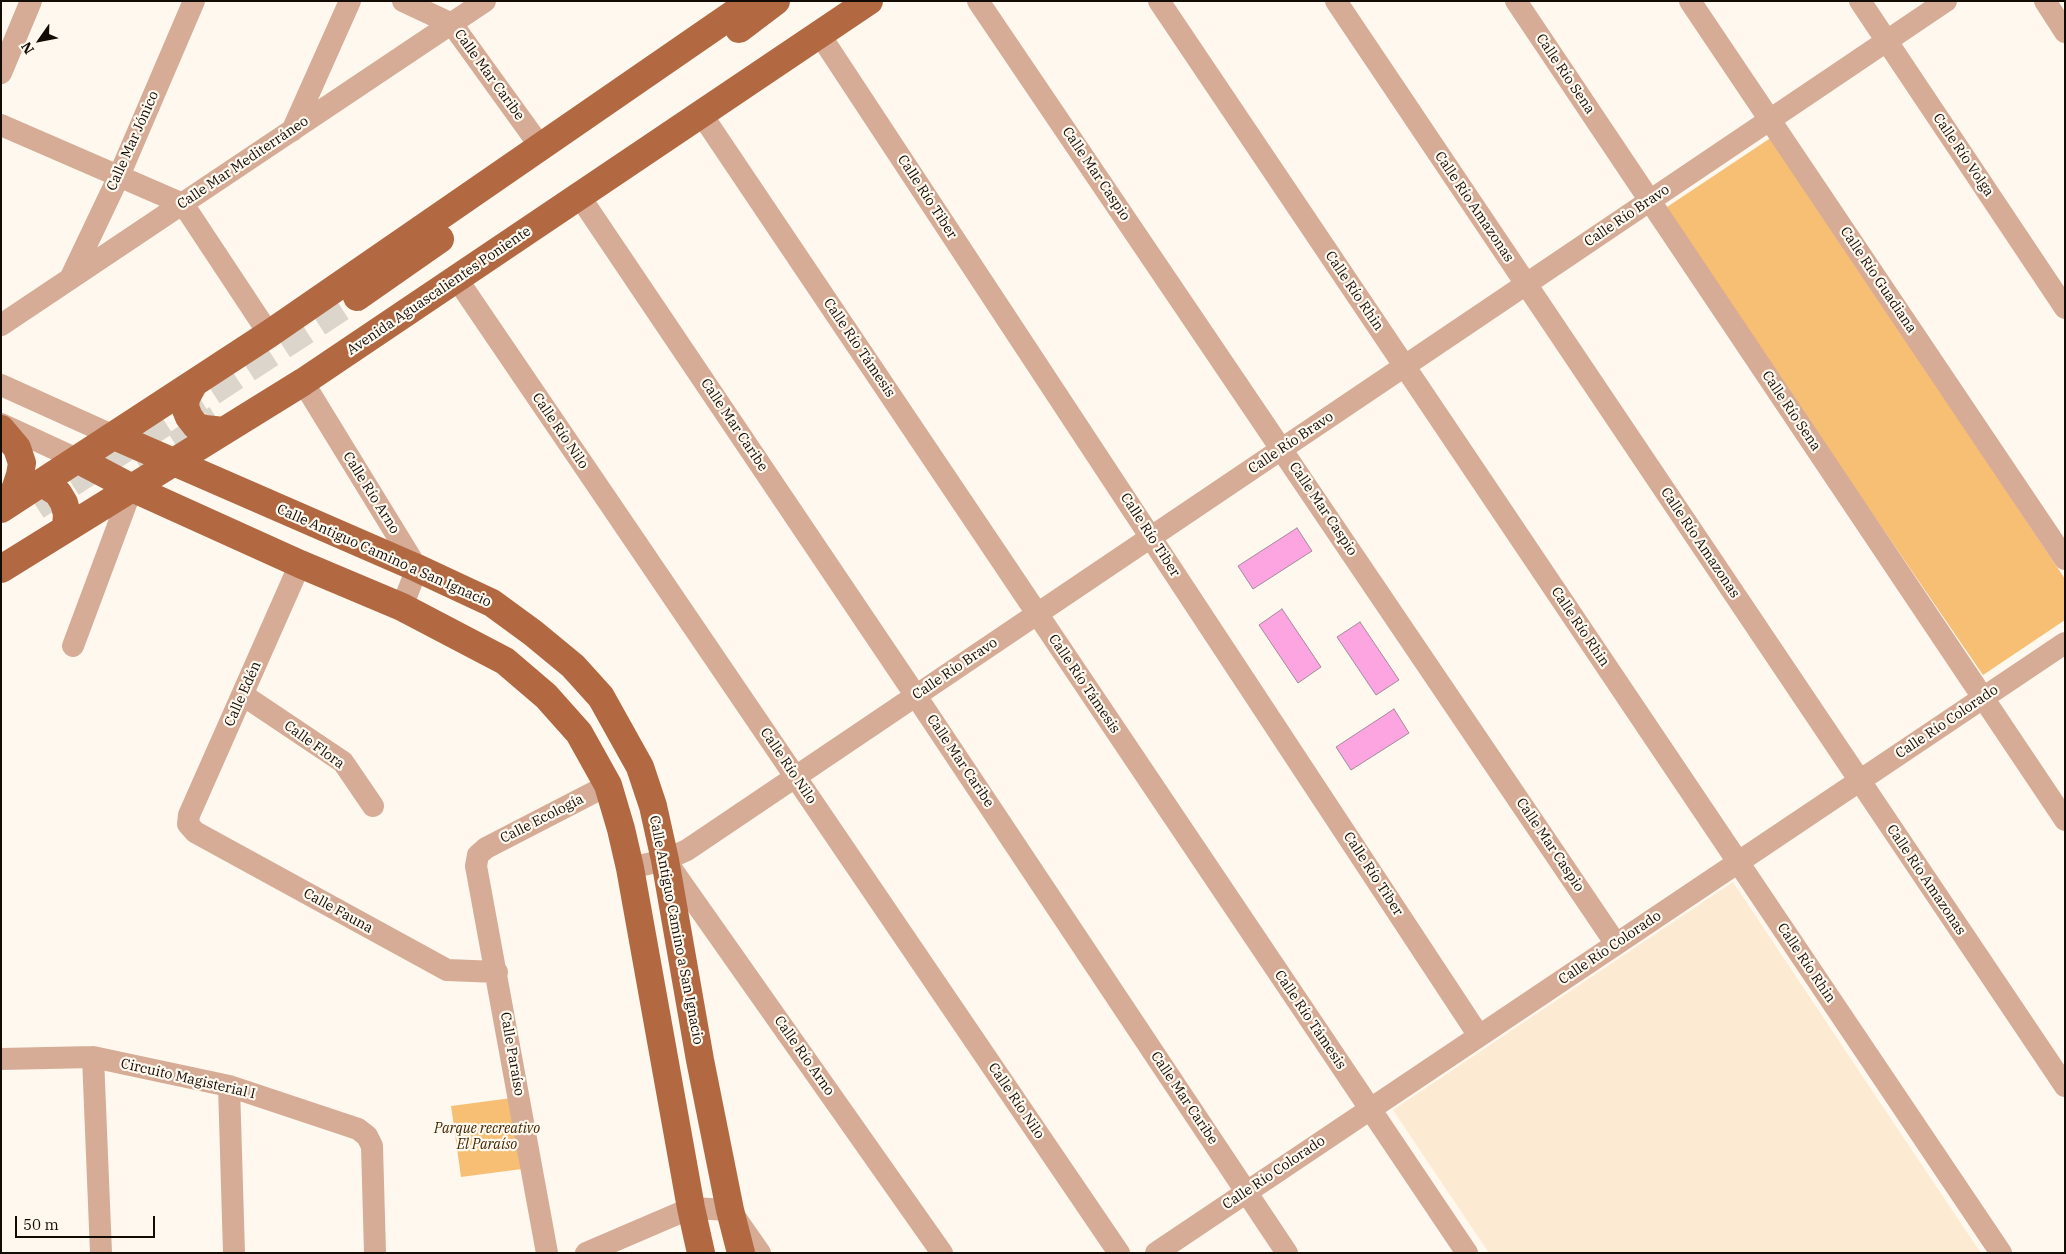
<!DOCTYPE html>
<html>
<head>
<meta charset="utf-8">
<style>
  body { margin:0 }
  #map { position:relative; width:2066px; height:1254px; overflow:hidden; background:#fff8ee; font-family:"IBM Plex Serif",serif }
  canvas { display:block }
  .frame { position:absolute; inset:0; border:2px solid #120c05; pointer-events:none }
  .north { position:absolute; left:15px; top:15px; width:50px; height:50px; -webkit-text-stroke:4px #fff8ee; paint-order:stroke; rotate:237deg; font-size:14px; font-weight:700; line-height:20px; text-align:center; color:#120c05 }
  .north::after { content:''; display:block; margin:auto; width:18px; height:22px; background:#120c05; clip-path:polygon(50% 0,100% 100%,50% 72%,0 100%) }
  .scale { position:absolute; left:15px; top:1216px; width:140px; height:22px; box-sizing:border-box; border:2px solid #120c05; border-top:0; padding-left:6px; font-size:15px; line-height:18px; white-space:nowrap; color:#120c05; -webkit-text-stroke:4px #fff8ee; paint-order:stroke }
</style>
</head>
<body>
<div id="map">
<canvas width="2066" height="1254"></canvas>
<div class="frame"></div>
<div class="north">N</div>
<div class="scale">50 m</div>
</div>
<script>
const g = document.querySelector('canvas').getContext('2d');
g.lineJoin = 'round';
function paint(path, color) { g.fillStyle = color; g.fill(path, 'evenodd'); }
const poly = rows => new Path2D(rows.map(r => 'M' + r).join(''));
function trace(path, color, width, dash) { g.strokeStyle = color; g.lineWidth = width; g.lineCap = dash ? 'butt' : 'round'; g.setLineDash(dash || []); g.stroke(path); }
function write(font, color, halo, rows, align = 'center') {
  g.font = font + ' "IBM Plex Serif",serif'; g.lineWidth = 4.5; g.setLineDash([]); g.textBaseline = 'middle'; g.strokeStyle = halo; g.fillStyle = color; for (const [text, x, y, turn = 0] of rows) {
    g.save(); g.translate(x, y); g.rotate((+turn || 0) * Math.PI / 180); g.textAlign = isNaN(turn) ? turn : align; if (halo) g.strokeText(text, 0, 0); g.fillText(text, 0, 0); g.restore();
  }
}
const built = poly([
  [1733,882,1891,1119,1981,1253,1489,1253,1393,1110]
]);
const green = poly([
  [1772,137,2065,579,2065,620,1983,675,1664,209],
  [512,1098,522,1169,461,1177,451,1106]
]);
const building = poly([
  [1297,528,1312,551,1253,589,1238,566,1297,528],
  [1282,609,1321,667,1298,683,1259,625,1282,609],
  [1360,622,1399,680,1376,695,1337,637,1360,622],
  [1394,709,1409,733,1351,770,1336,747,1394,709]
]);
const majorTunnel = poly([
  [140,467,217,419],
  [36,506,357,297]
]);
const minor = poly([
  [403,1,452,24,540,146],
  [978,1,1616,944],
  [1159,1,2001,1253],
  [1336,1,2065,1086],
  [1516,1,2065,820],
  [1690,1,2065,559],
  [1860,1,2065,308],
  [2045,1,2065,32],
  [820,35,1479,1036],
  [1,73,31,1],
  [702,115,1467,1253],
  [1,125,183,204,269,334],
  [292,131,350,1],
  [580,197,916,696,1287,1253],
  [70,279,119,176,194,1],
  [457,279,1119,1253],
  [1,325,485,1],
  [303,382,417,568,402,607],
  [1,385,114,436],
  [1,424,79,460],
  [300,564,189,815,188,824,195,832,447,970,497,972],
  [73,646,132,488],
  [243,695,343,762,373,806],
  [666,861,942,1253],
  [630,868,665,860,687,850,1946,1],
  [93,1057,101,1253],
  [1,1059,93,1057,229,1086,358,1129,367,1136,372,1146,375,1253],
  [229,1086,234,1253],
  [547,1253,476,866,478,855,486,848,608,785],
  [586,1253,691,1208,730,1210,760,1253],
  [1156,1253,2065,643]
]);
const major = poly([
  [739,29,776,1],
  [357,297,440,239],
  [193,385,186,398,185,407,189,417,196,426,205,429,224,431],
  [1,429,17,448,22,463,20,475,15,490,1,508],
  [114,436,417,568,492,603,533,633,573,666,601,697,640,767,653,806,665,860,700,1060,730,1210,741,1253],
  [79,460,132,488,300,564,402,607,505,661,546,696,579,733,608,785,621,829,630,868,691,1208,701,1253],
  [42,483,58,493,64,503,67,514,66,528],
  [1,509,269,334,752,1],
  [1,569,303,382,869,1]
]);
const streetNames = [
  ["Calle Río Sena",1565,74,56],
  ["Calle Mar Caribe",489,75,54],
  ["Calle Mar Jónico",133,141,-66],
  ["Calle Río Volga",1963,155,56],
  ["Calle Mar Mediterráneo",243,163,-34],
  ["Calle Mar Caspio",1096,174,56],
  ["Calle Río Tiber",927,197,57],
  ["Calle Río Amazonas",1474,207,56],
  ["Calle Río Bravo",1627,216,-34],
  ["Calle Río Guadiana",1878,280,56],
  ["Avenida Aguascalientes Poniente",439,291,-34],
  ["Calle Río Rhin",1354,291,56],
  ["Calle Río Támesis",859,348,56],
  ["Calle Río Sena",1791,411,56],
  ["Calle Mar Caribe",734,425,56],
  ["Calle Río Nilo",560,431,56],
  ["Calle Río Bravo",1291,443,-34],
  ["Calle Río Arno",371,493,58],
  ["Calle Mar Caspio",1323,509,56],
  ["Calle Río Tiber",1150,535,57],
  ["Calle Río Amazonas",1700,543,56],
  ["Calle Antiguo Camino a San Ignacio",384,556,24],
  ["Calle Río Rhin",1580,627,56],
  ["Calle Río Bravo",955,669,-34],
  ["Calle Río Támesis",1084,684,56],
  ["Calle Edén",243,694,-66],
  ["Calle Río Colorado",1947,722,-34],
  ["Calle Flora",314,745,36],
  ["Calle Mar Caribe",960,761,56],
  ["Calle Río Nilo",788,766,56],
  ["Calle Ecología",542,819,-27],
  ["Calle Mar Caspio",1550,845,56],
  ["Calle Río Tiber",1373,874,57],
  ["Calle Río Amazonas",1926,880,56],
  ["Calle Fauna",338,911,29],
  ["Calle Antiguo Camino a San Ignacio",676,930,79],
  ["Calle Río Colorado",1610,948,-34],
  ["Calle Río Rhin",1806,963,56],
  ["Calle Río Támesis",1310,1020,56],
  ["Calle Paraíso",512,1054,80],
  ["Calle Río Arno",804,1056,55],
  ["Circuito Magisterial I",188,1079,13],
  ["Calle Mar Caribe",1184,1098,56],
  ["Calle Río Nilo",1016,1101,56],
  ["Calle Río Colorado",1274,1173,-34]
];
const parkNames = [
  ["Parque recreativo",487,1129],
  ["El Paraíso",487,1145]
];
paint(built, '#fdead2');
paint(green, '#f6bf74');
paint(building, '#fda5e1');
trace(building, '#a28a99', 1);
trace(majorTunnel, '#dbd5cb', 28, [28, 14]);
trace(minor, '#d6ac97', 22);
trace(major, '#b26941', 28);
write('14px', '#120c05', '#fff8ee', streetNames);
write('italic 14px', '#3d2500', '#fff8ee', parkNames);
</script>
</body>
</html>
